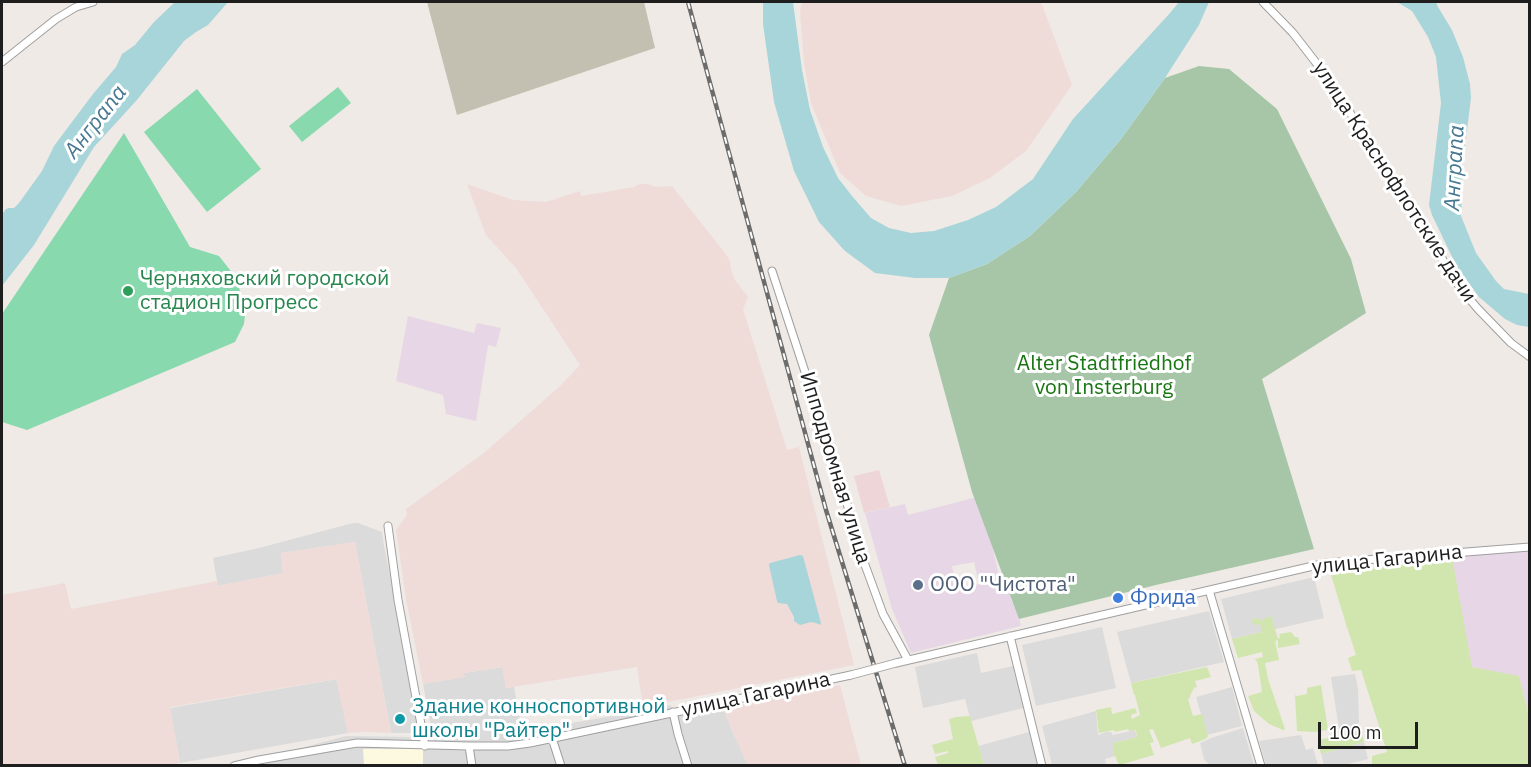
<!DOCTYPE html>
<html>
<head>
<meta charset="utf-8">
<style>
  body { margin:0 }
  #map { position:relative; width:1531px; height:767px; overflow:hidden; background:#efeae5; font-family:"IBM Plex Sans",sans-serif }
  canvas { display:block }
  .frame { position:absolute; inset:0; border:3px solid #1e1e1e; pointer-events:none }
  .scale { position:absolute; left:1318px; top:722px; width:100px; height:27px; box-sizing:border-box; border:3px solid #1e1e1e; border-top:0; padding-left:8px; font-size:18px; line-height:21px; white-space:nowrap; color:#1e1e1e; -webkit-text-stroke:4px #fff; paint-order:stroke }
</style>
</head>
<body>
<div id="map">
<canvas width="1531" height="767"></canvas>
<div class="frame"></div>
<div class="scale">100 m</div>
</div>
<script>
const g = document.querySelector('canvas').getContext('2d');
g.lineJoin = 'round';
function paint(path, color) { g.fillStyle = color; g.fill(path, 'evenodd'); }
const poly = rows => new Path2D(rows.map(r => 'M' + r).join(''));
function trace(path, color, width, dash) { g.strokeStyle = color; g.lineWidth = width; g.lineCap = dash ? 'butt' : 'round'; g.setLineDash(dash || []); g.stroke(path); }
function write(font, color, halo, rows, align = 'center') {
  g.font = font + ' "IBM Plex Sans",sans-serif'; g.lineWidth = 6; g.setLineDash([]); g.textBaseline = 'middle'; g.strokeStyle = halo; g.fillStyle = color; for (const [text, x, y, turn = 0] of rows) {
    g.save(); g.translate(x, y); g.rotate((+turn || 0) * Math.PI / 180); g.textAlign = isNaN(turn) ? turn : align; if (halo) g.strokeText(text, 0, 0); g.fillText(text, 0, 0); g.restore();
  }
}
const residential = poly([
  [353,523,358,523,382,532,384,546,419,716,418,730,414,733,391,733,355,542,281,553,283,573,218,586,213,558,259,548],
  [1314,577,1324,618,1232,639,1221,599],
  [1209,611,1224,662,1131,683,1117,632],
  [1102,627,1116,688,1036,706,1022,645],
  [977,653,981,673,1013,666,1023,708,971,721,965,699,923,708,915,667],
  [503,667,506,688,514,687,522,731,632,713,671,705,674,717,723,708,734,735,750,765,693,765,675,721,688,765,268,766,264,758,346,736,412,737,434,733,432,732,423,684,464,677,464,673],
  [1355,674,1358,689,1359,722,1357,725,1339,729,1331,677],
  [337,679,348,733,180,763,170,708],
  [1232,687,1242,726,1207,735,1196,697],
  [1096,711,1098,735,1106,732,1111,732,1113,735,1135,730,1137,737,1114,743,1115,756,1105,759,1106,765,1052,765,1042,726],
  [1243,728,1254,765,1209,765,1204,759,1200,743,1211,738],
  [1029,732,1038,765,984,765,978,746],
  [1301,735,1306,750,1313,748,1318,765,1266,765,1259,741],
  [1364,742,1368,759,1344,765,1324,765,1321,754]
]);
const commercial = poly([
  [879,470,890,507,864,513,854,476]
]);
const industrial = poly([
  [408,316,474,333,477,323,501,328,496,347,488,345,476,421,446,414,443,395,396,381],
  [981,496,1001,585,1008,584,1012,602,1015,601,1021,626,911,653,892,609,865,513,905,504,908,515],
  [974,562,979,584,957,589,952,566],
  [1529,551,1529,717,1519,677,1472,667,1448,608,1452,557]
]);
const education = poly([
  [363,749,423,749,423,765,364,765]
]);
const military = poly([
  [802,2,1041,2,1072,85,1026,151,990,178,952,196,901,206,866,196,840,173,811,103,804,63,800,12],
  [467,184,513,200,546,202,580,191,581,196,634,187,640,184,648,184,656,187,672,186,725,253,730,261,731,270,735,280,748,297,743,309,787,450,799,447,854,665,643,707,637,667,506,688,502,667,464,673,465,677,423,684,406,599,397,536,396,530,407,515,406,509,484,453,559,387,580,365,516,268,486,235],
  [355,542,391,733,365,732,348,733,336,679,170,707,180,763,169,766,2,765,2,595,65,583,71,609,217,581,218,586,283,573,281,553],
  [840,685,861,765,747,765,723,708]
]);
const construction = poly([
  [427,2,644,2,655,48,457,115]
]);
const grass = poly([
  [1452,557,1472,667,1519,676,1529,717,1529,765,1372,765,1372,756,1387,752,1383,739,1374,738,1373,730,1380,729,1361,670,1352,671,1348,658,1356,655,1347,627,1346,627,1346,624,1331,575],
  [1271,616,1278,639,1280,637,1279,634,1291,632,1295,637,1298,637,1300,644,1278,648,1278,640,1275,641,1279,660,1265,663,1268,679,1285,729,1283,730,1269,724,1254,711,1248,696,1262,692,1258,665,1256,660,1254,659,1263,657,1262,652,1238,658,1232,639,1262,632,1260,624,1253,625,1252,619,1258,618,1259,621],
  [1207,667,1211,677,1195,681,1197,687,1194,688,1190,696,1190,698,1188,699,1193,716,1202,714,1208,737,1203,740,1192,744,1190,738,1161,748,1153,729,1149,730,1154,742,1150,743,1154,755,1119,765,1114,754,1114,743,1137,737,1136,730,1129,731,1128,729,1115,732,1114,730,1099,733,1096,710,1111,707,1112,714,1135,708,1137,713,1131,715,1132,719,1140,715,1135,695,1134,695,1131,683],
  [1321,685,1328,730,1314,732,1297,731,1295,695,1297,696,1307,694,1307,688],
  [970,716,984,765,938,765,935,757,948,753,948,751,935,754,932,745,953,739,949,719,956,717],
  [1361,731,1364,742,1321,754,1318,740]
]);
const cemetery = poly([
  [1199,66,1229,69,1277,109,1351,259,1366,313,1262,379,1314,549,1156,585,1019,619,972,492,929,335,949,278,987,264,1030,236,1076,192,1121,139,1165,78]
]);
const pitch = poly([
  [338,87,351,103,302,142,289,126],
  [197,89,261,169,207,212,144,132],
  [124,133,190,247,219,256,234,275,246,306,244,324,235,342,27,430,2,422,2,314]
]);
const water = poly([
  [175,2,228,2,208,25,196,32,184,41,136,101,94,147,34,245,2,286,2,226,3,213,6,209,9,208,14,208,19,203,42,171,54,146,93,94,116,67,122,54,135,45,154,22],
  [763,2,793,2,802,70,810,110,823,147,838,178,852,196,871,218,889,228,911,233,934,231,968,220,996,207,1033,179,1073,119,1170,13,1179,2,1209,2,1199,25,1165,78,1121,139,1076,192,1030,236,987,264,949,278,915,278,875,273,845,251,819,222,794,171,774,102,763,24],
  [1397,2,1436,2,1438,7,1452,30,1463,57,1470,84,1471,98,1463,162,1461,216,1476,253,1496,281,1504,289,1529,294,1529,327,1517,325,1505,319,1479,297,1456,265,1432,215,1429,205,1441,103,1436,57,1428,37,1412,11],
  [800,555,803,556,821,623,820,625,816,623,811,622,800,625,794,621,794,617,787,604,778,603,777,601,769,565,770,563]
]);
const street = poly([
  [1263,2,1293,33,1331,82,1393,182,1410,203,1447,267,1461,289,1478,309,1511,343,1530,357],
  [2,62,56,19,76,7,93,2],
  [772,271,841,482,861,554,883,614,908,660],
  [388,526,398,600,425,746],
  [1209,590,1261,766],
  [1010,636,1042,766],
  [896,663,1326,563,1530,547],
  [673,712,678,734,688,766],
  [552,738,561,766],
  [469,746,472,766],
  [234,766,259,760,357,743,469,746,508,746,530,743,851,675]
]);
const rail = poly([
  [688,2,826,510,905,766]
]);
const streetBridge = poly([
  [851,675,896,663]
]);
const markers = [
  [128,291,6,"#2e9e5b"],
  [918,585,6,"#5c6f8a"],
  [1118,598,6,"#3f7fe0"],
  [400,719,6,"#0f9aa8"]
];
const streetNames = [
  ["улица Краснофлотские дачи",1394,182,57],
  ["Ипподромная улица",835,468,73],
  ["улица Гагарина",1387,560,-6],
  ["улица Гагарина",756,695,-12]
];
const leisureNames = [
  ["Черняховский городской",140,279],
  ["стадион Прогресс",140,303]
];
const parkNames = [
  ["Alter Stadtfriedhof",1104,364],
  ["von Insterburg",1104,388]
];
const serviceNames = [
  ["ООО \"Чистота\"",930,585]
];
const shopNames = [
  ["Фрида",1130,598]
];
const cultureNames = [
  ["Здание конноспортивной",412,707],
  ["школы \"Райтер\"",412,731]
];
const waterNames = [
  ["Анграпа",96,122,-52],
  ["Анграпа",1455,168,-87]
];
paint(residential, '#dcdbdb');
paint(commercial, '#eed5d8');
paint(industrial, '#e7d7e6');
paint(education, '#fdf9e0');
paint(military, '#efdcd9');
paint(construction, '#c3c0b1');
paint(grass, '#d1e6ae');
paint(cemetery, '#a7c6a8');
paint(pitch, '#88d9ae');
paint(water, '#a8d5d9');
trace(street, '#9f9f9f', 9);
trace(street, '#fff', 7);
trace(rail, '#6c6c6c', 4.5);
trace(rail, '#fff', 2, [7]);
trace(streetBridge, '#9f9f9f', 9, []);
trace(streetBridge, '#fff', 7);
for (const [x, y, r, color] of markers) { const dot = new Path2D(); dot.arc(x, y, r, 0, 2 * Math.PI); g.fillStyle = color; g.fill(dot); trace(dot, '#fff', 2); }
write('21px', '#1e1e1e', '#fff', streetNames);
write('21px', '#27864d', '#fff', leisureNames, 'left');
write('21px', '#187612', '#fff', parkNames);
write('21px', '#4e5e75', '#fff', serviceNames, 'left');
write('21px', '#366cbe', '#fff', shopNames, 'left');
write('21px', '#0d838f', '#fff', cultureNames, 'left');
write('italic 22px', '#477791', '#fff', waterNames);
</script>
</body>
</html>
